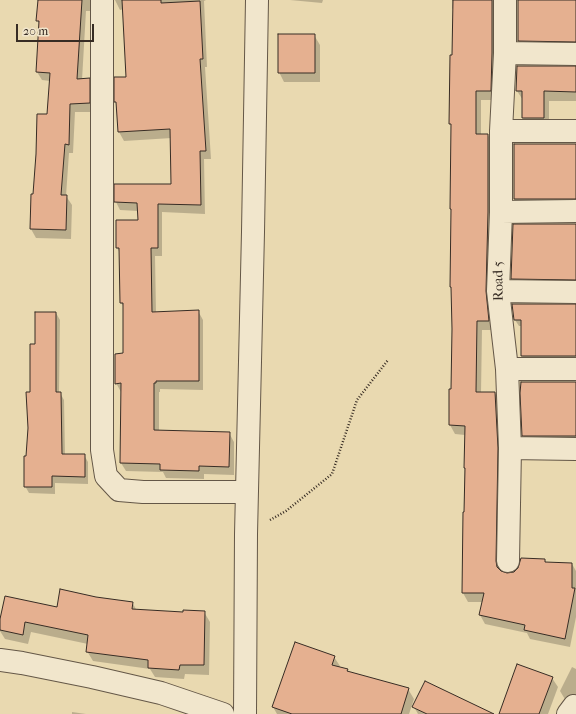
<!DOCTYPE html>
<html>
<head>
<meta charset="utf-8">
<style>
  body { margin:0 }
  #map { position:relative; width:576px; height:714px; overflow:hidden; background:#e9d9b0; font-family:"IM FELL French Canon",serif }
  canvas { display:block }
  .scale { position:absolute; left:16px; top:24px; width:78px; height:18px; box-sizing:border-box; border:2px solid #372c24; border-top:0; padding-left:5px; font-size:12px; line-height:14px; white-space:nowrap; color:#372c24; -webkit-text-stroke:3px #f1e6cc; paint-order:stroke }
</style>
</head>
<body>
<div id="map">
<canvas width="576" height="714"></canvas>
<div class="scale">20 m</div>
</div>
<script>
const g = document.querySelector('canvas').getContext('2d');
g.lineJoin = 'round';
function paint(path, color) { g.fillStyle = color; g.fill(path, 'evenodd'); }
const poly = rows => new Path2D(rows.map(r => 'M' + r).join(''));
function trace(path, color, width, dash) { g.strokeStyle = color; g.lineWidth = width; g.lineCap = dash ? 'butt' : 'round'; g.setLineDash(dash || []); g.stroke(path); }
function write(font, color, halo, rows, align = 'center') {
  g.font = font + ' "IM FELL French Canon",serif'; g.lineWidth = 3; g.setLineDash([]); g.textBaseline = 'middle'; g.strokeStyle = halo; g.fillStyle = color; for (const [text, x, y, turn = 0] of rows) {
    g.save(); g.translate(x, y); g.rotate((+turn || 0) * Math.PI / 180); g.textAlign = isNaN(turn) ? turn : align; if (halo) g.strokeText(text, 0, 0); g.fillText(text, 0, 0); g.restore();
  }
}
const shadow = poly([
  [39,0,98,0,94,11,86,11,82,80,89,79,94,88,94,112,75,112,73,153,69,153,66,196,72,205,71,239,36,238,31,229,32,195,34,195,48,115,50,81,42,80,37,72,40,25,37,20],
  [115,0,206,0,204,1,207,67,205,67,211,159,204,159,205,214,162,212,162,256,155,256,156,313,198,311,203,320,203,390,160,389,160,392,159,392,159,431,229,433,234,442,234,475,204,474,204,479,166,478,163,472,126,471,121,463,121,392,116,383,124,354,124,307,121,303,121,254,117,248,139,221,138,211,120,210,116,202,172,185,172,138,124,141,119,132,117,105,116,102,127,78,124,9,120,10],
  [290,0,323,0,322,3],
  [452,0,502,0,495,100,481,100,481,135,488,135,493,145,494,330,482,330,481,393,495,393,500,403,502,458,500,571,507,574,514,573,545,560,546,563,572,564,576,571,576,617,570,647,530,639,527,633,485,624,480,615,483,602,468,602,463,593,465,435,455,434,450,425,452,390,452,211,451,208,452,126,450,123,454,11,452,8],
  [518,0,576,0,576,51,524,50,518,40],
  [314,35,320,45,320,82,284,82,279,72],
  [518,67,576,67,576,101,549,101,549,128,528,128,523,118,523,100,517,91],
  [514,144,576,144,576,205,518,205,514,199],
  [576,224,576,285,516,285,512,278],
  [576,305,576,362,526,362,522,356,522,326,519,326,515,320],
  [56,313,60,320,59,393,60,393,64,400,65,455,84,455,88,462,88,484,55,483,55,494,29,493,25,486,31,393,36,345],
  [576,382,576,443,527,442,523,435],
  [96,598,132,602,137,611,184,613,204,612,210,622,209,675,185,674,184,679,155,677,150,669,93,661,87,651,88,644,31,632,28,644,5,639,0,631,0,624],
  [334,657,340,666,339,668,347,670,348,672,408,689,414,699,409,714,277,714,273,707],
  [572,667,576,669,576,704,566,701,560,691],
  [552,678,558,687,548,714,500,714],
  [414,707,492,714,418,714],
  [72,712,86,714,72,714]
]);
const building = poly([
  [38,0,82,0,77,79,90,78,90,103,70,104,69,145,65,144,61,195,67,195,66,230,30,229,31,194,33,194,36,154,37,114,47,114,50,73,36,72,39,21,36,21,38,0],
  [122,0,161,0,161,3,200,1,203,59,200,59,206,151,200,151,201,205,158,204,158,248,151,248,152,312,199,310,199,381,156,381,156,383,154,383,154,430,230,432,229,467,199,466,199,471,160,470,160,464,120,463,121,383,115,384,115,354,123,353,123,303,120,303,119,248,116,248,116,220,138,220,137,203,114,202,114,184,171,184,170,129,118,132,116,102,114,102,114,77,126,77,122,0],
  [453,0,492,0,492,53,491,91,476,91,476,134,488,134,488,212,486,291,489,321,477,321,476,392,495,392,498,448,496,561,497,567,501,571,507,573,514,572,518,568,521,558,545,559,545,562,572,563,572,588,575,588,565,639,524,630,525,625,479,615,484,593,462,593,463,512,464,512,465,468,464,468,465,426,449,425,449,389,451,389,452,329,451,287,450,287,451,209,450,209,451,124,449,124,450,55,452,55,453,0],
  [518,0,576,0,576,42,518,41,518,0],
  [278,34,315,34,315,73,278,73,278,34],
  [517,66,576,66,576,92,544,91,544,118,522,118,522,91,516,91,517,66],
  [514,144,576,144,576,199,514,199,514,144],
  [513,224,576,224,576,280,511,279,513,224],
  [512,304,576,304,576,356,521,356,521,320,514,320,512,304],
  [35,312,56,312,56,392,61,392,62,454,85,454,85,477,52,476,52,487,24,487,24,456,26,456,28,428,26,392,30,392,30,344,35,344,35,312],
  [521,382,576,382,576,436,522,436,520,393,521,382],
  [60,589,96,597,133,602,132,609,183,612,183,610,205,611,204,665,180,665,179,670,148,668,148,660,86,652,88,635,25,622,23,635,0,630,0,619,5,596,57,607,60,589],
  [295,642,335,656,332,665,348,669,347,671,409,688,401,714,292,714,272,707,295,642],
  [517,664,553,677,539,714,499,714,517,664],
  [425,681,494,714,427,714,412,707,425,681]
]);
const path = poly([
  [270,520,286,511,332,474,357,400,388,360]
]);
const minor = poly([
  [102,0,102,450,106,476,119,490,143,492,247,492],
  [505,0,505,53,501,131,501,212,498,291,507,369,510,448,508,561],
  [505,53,576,54],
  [501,131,576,131],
  [501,212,576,211],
  [498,291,576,292],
  [507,369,576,369],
  [510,448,576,449],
  [0,660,22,663,92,677,161,693,223,714],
  [245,714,246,534,253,232,257,0],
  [568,714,574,706]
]);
const streetNames = [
  ["Road 5",499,281,-91]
];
paint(shadow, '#0003');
paint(building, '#e5b090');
trace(building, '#372c24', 1);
trace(minor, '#645747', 24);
trace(path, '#372c24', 2.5, [1, 2]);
trace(minor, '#f1e6cc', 22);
write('14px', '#372c24', '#f1e6cc', streetNames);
</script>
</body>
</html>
